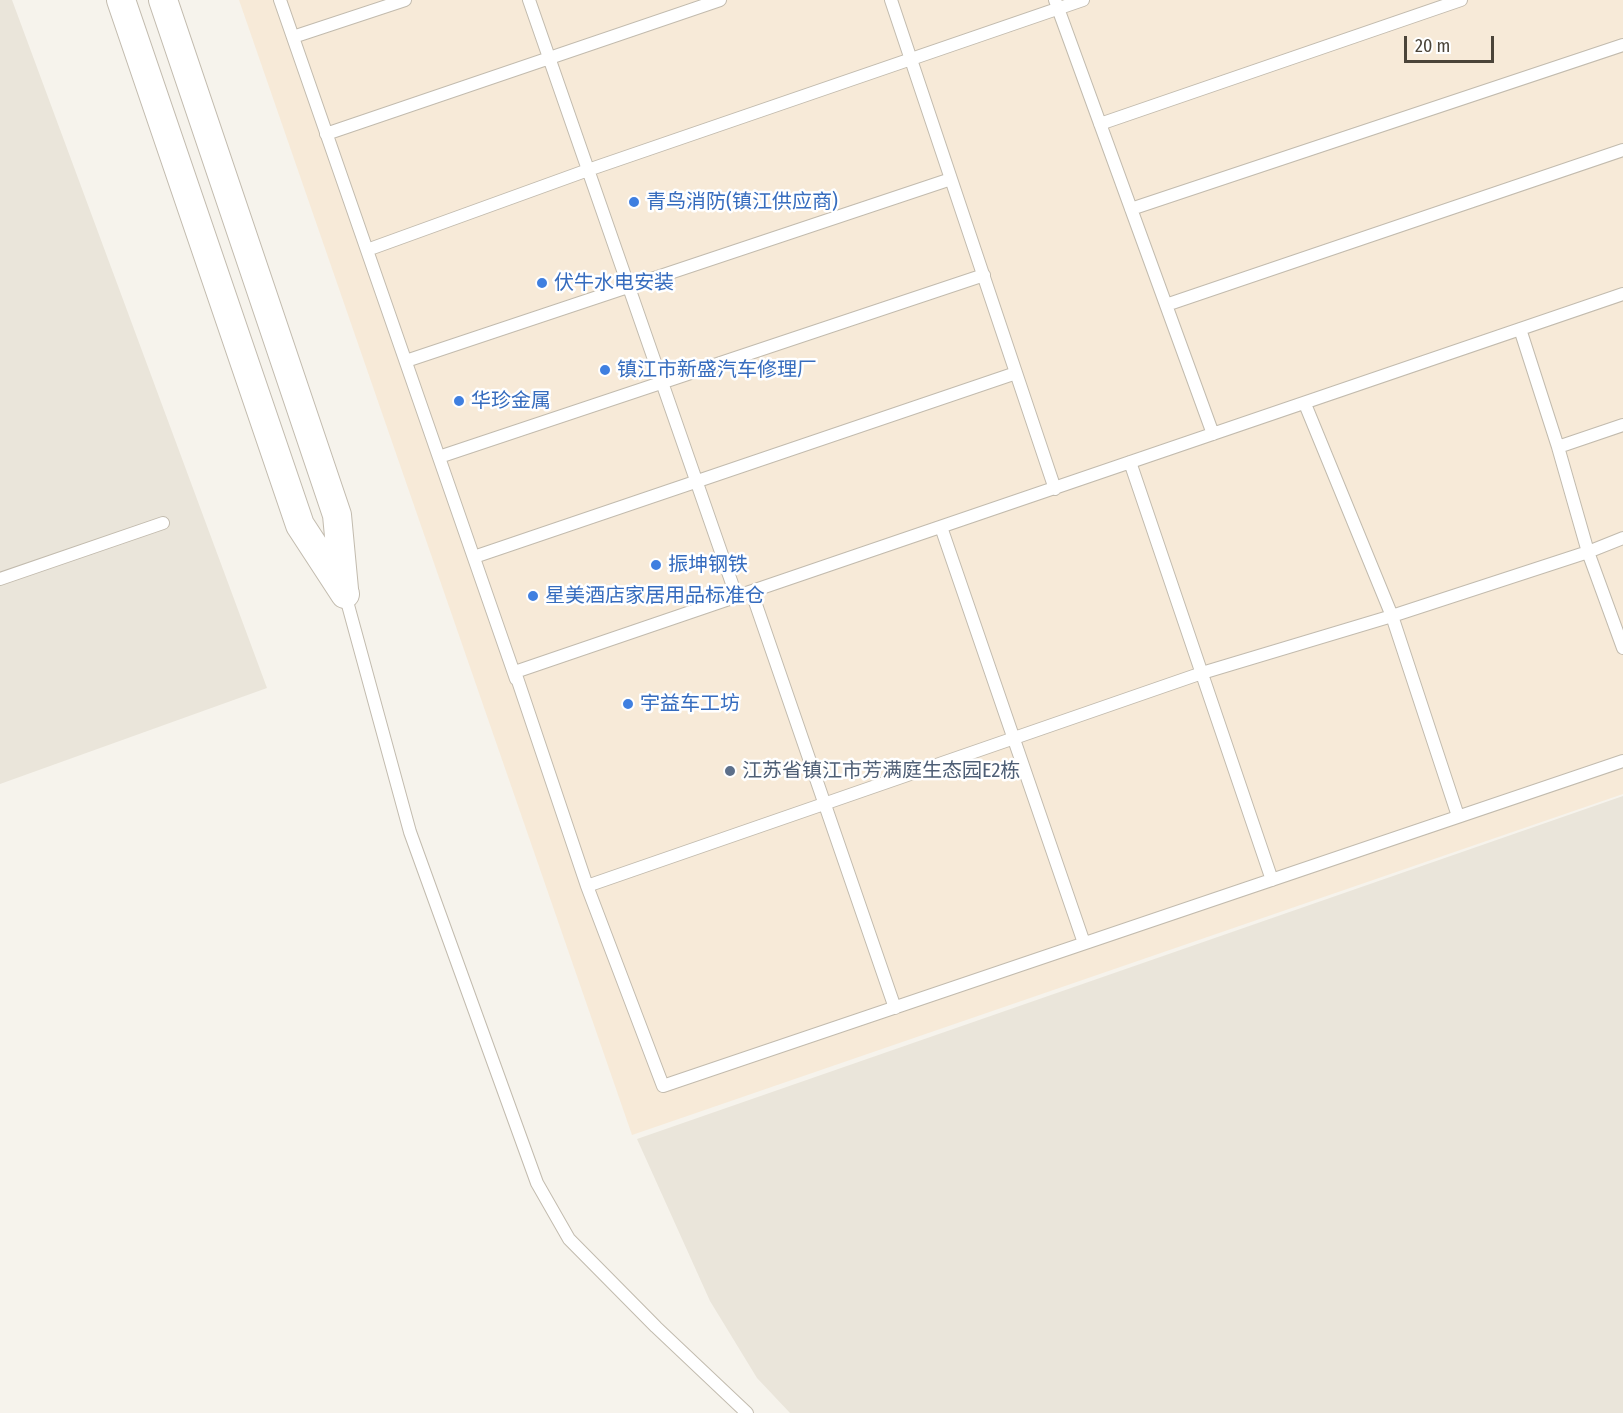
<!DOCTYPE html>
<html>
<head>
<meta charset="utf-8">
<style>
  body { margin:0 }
  #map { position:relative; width:1623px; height:1413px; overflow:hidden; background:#f6f3ec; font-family:"Fira Sans Condensed",sans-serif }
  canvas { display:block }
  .scale { position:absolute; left:1404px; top:36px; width:90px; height:27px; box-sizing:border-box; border:3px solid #4b4439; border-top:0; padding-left:8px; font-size:18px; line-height:21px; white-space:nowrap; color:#4b4439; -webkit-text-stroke:4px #fff; paint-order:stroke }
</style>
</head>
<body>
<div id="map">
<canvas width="1623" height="1413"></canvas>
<div class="scale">20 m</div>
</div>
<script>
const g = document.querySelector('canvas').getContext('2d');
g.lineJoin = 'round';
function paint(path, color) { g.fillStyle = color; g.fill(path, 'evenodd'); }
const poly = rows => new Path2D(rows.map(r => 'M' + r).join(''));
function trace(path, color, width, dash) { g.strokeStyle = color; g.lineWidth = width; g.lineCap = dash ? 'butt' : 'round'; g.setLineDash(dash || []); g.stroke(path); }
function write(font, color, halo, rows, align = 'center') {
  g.font = font + ' "Fira Sans Condensed","Noto Sans SC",sans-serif'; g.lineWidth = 5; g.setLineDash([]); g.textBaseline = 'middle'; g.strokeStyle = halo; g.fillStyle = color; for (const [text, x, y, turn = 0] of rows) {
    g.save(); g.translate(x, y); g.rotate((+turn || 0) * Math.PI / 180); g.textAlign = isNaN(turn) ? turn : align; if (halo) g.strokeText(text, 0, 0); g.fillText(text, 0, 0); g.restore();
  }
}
const residential = poly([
  [0,0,12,0,267,688,0,784],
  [1623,796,1623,1413,790,1413,757,1378,710,1301,637,1139]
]);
const commercial = poly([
  [239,0,1623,0,1623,794,632,1135]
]);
const service = poly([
  [280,0,516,679],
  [529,0,737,598],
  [891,0,1055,489],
  [1055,0,1213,434],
  [293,37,405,0],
  [1100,124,1461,0],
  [326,134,720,0],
  [1131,209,1623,45],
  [367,250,588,170,1083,0],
  [1623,294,515,672,587,886,663,1086,1623,761],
  [1166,305,1623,150],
  [1520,329,1558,447,1588,552,1623,648],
  [406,361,951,179],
  [1305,404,1392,616,1458,816],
  [1558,447,1623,425],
  [439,457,984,275],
  [1130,462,1272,880],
  [941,527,1084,943],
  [474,557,1016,373],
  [0,579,163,523],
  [752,593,895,1008],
  [345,594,410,832,537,1183,569,1239,656,1327,747,1413],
  [587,886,1202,673,1392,616,1588,552,1623,538]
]);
const tertiary = poly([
  [121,0,300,525,345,594],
  [163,0,337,515,344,589]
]);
const markers = [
  [634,202,6,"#3f7fe0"],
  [542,283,6,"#3f7fe0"],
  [605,370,6,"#3f7fe0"],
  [459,401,6,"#3f7fe0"],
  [656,565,6,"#3f7fe0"],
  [533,596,6,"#3f7fe0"],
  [628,704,6,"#3f7fe0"],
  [730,771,6,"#5c6f8a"]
];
const shopNames = [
  ["青鸟消防(镇江供应商)",646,202],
  ["伏牛水电安装",554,283],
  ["镇江市新盛汽车修理厂",617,370],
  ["华珍金属",471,401],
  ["振坤钢铁",668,565],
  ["星美酒店家居用品标准仓",545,596],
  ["宇益车工坊",640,704]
];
const serviceNames = [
  ["江苏省镇江市芳满庭生态园E2栋",742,771]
];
paint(residential, '#eae5da');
paint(commercial, '#f7ead8');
trace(service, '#c2bbae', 14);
trace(tertiary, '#c2bbae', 30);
trace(service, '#fff', 12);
trace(tertiary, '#fff', 28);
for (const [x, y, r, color] of markers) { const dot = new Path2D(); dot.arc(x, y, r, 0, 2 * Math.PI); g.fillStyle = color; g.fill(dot); trace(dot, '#fff', 2); }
write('20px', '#366cbe', '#fff', shopNames, 'left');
write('20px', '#4e5e75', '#fff', serviceNames, 'left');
</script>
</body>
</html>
